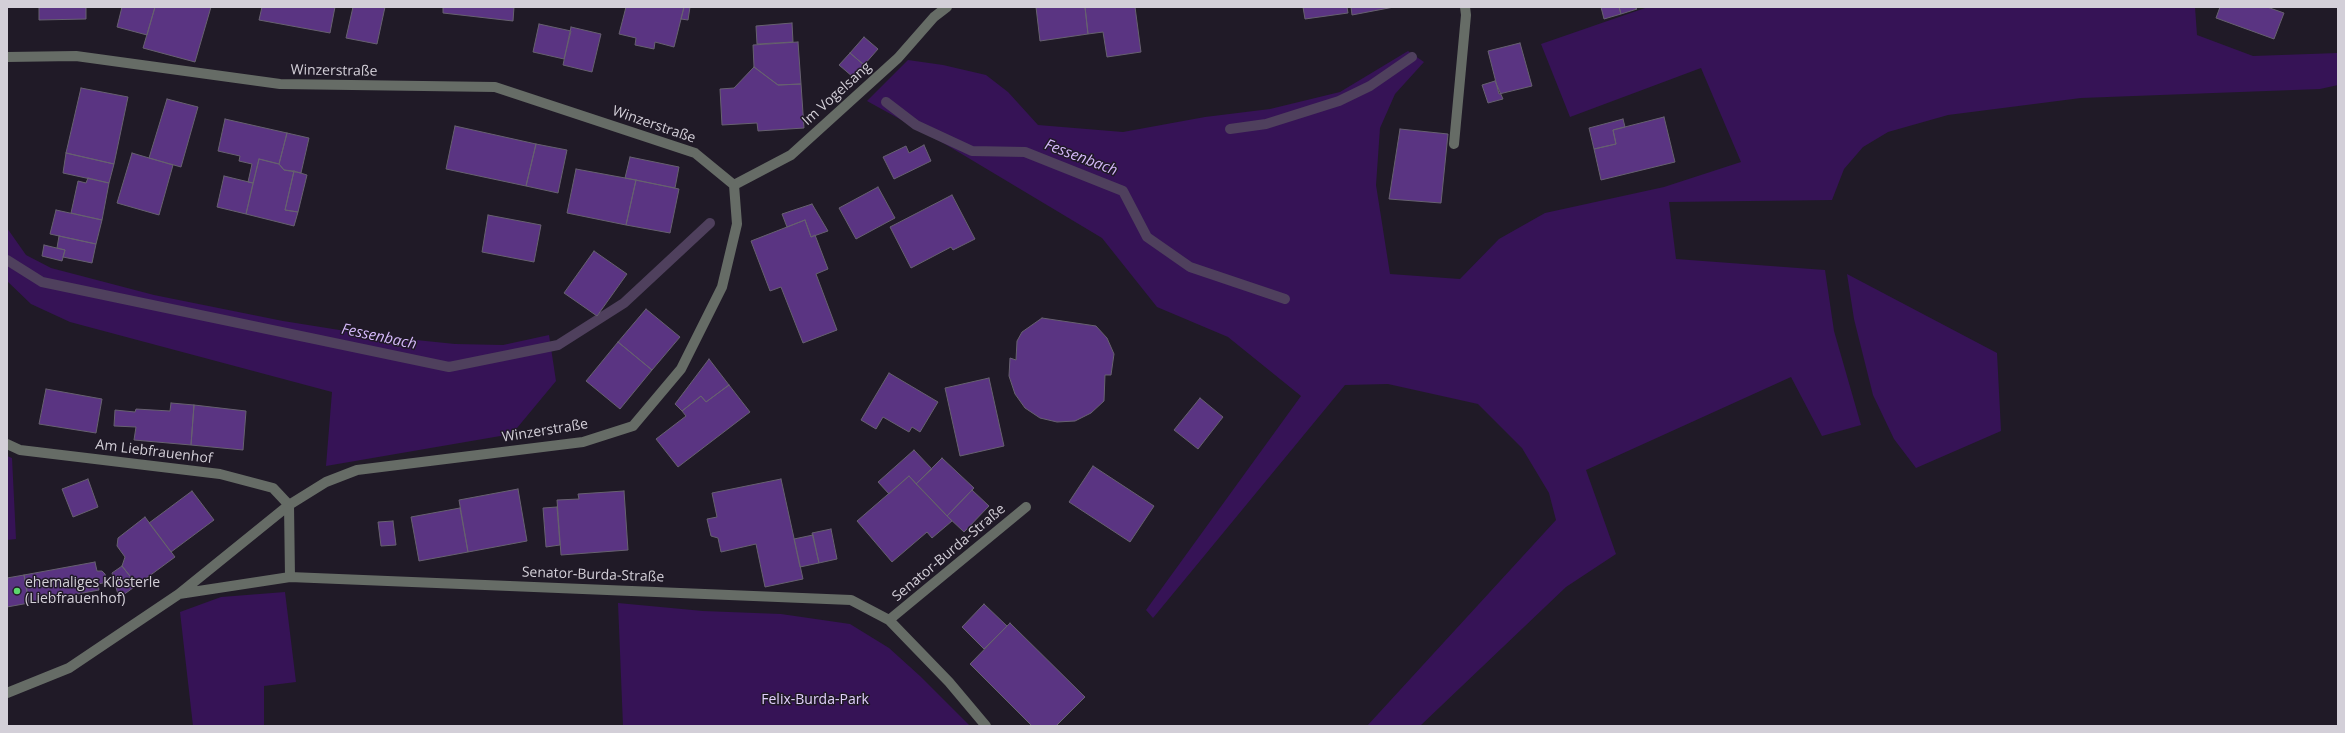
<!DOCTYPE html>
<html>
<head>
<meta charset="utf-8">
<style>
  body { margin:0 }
  #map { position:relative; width:2345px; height:733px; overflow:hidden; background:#201a27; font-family:"Open Sans",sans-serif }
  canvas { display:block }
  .frame { position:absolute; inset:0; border:8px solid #d3cfd8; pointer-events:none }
</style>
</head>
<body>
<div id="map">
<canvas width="2345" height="733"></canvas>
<div class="frame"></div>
</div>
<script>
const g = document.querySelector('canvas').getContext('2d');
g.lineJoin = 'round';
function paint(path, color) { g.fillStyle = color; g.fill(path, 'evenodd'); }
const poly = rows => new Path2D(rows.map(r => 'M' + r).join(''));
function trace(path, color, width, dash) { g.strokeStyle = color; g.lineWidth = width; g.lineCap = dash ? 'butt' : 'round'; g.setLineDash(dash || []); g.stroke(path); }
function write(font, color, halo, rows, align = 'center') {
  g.font = font + ' "Open Sans",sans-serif'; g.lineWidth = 3; g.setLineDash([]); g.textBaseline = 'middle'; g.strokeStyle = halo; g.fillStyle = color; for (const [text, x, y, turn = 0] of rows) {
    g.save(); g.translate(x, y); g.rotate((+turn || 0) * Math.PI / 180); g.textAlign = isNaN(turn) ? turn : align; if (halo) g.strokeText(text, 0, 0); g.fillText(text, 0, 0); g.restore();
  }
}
const green = poly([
  [1648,7,2195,7,2197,35,2253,56,2338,53,2338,85,2320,89,2081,98,1948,115,1888,132,1863,147,1844,169,1832,200,1669,202,1676,259,1825,270,1834,331,1861,425,1822,436,1791,377,1586,470,1616,554,1566,587,1420,726,1367,726,1556,520,1549,493,1522,448,1478,404,1388,384,1345,385,1153,618,1146,610,1301,396,1228,337,1157,307,1102,238,945,144,867,101,908,60,943,65,986,75,1008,92,1038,125,1123,132,1205,117,1270,109,1340,92,1408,51,1424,62,1395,94,1380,128,1376,185,1390,274,1460,279,1499,239,1545,213,1664,187,1741,162,1701,68,1570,117,1541,44],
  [7,228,26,255,51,268,154,295,283,321,377,336,455,344,503,345,549,335,556,381,512,434,326,466,332,392,70,322,31,304,7,281],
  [1847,274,1997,353,2001,431,1916,468,1894,439,1873,395,1854,319],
  [7,456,12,458,16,539,7,540],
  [285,592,296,682,264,686,264,726,193,726,180,612,221,597],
  [618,603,703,611,781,614,850,624,889,648,920,676,970,726,623,726]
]);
const stream = poly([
  [886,102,916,125,972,151,1025,152,1123,191,1147,237,1190,267,1285,299],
  [1230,129,1266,124,1339,101,1370,86,1412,57],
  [7,260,42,282,449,367,558,345,624,303,710,223]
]);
const building = poly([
  [39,7,86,7,86,19,39,20,39,7],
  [122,7,155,7,147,35,117,27,122,7],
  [155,7,211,7,195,62,143,48,155,7],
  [262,7,335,7,330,33,259,20,262,7],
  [353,7,385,7,377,44,346,38,353,7],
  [443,7,514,7,513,21,443,13,443,7],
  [626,7,684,7,674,47,655,42,654,49,635,45,636,38,619,34,626,7],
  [684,7,690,7,688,20,681,19,684,7],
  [1036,7,1085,7,1088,34,1040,41,1036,7],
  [1085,7,1135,7,1141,52,1107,57,1103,32,1088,34,1085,7],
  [1303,7,1347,7,1348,13,1305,19,1303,7],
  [1351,7,1394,7,1352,15,1351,7],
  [1601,7,1619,7,1621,14,1604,19,1601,7],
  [1619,7,1634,7,1637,9,1621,14,1619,7],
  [2220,7,2267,7,2284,13,2274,39,2216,18,2220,7],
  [792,23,793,42,757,44,756,26,792,23],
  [539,24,571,31,564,59,533,52,539,24],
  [571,27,601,34,592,72,563,65,571,27],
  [864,37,878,49,864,65,850,53,864,37],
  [798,42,801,84,778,85,754,67,753,45,798,42],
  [1520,43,1532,86,1499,94,1488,51,1520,43],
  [850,53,864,65,853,77,839,65,850,53],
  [754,67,778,85,801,84,804,128,758,131,757,123,722,125,720,89,734,88,754,67],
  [1495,81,1503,99,1488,103,1482,85,1495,81],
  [81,88,128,97,114,164,66,153,81,88],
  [167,99,198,107,181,167,149,158,167,99],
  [1664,117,1675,162,1601,180,1594,149,1616,144,1613,130,1664,117],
  [225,119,287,133,279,164,259,159,253,183,248,182,252,164,239,161,240,156,218,151,225,119],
  [1623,119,1625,127,1613,130,1616,144,1594,149,1589,128,1623,119],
  [455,126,536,144,526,186,446,169,455,126],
  [1400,129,1448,134,1441,203,1389,199,1400,129],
  [287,133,309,138,301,173,284,170,279,164,287,133],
  [536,144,567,150,558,193,526,186,536,144],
  [924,145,931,161,894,179,883,157,906,146,909,153,924,145],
  [66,153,114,164,109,183,63,173,66,153],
  [132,153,173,165,159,215,117,203,132,153],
  [630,157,679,167,675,188,625,178,630,157],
  [259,159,279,164,284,170,294,171,285,210,298,212,294,226,246,214,259,159],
  [576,169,636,180,626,225,567,213,576,169],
  [294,171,307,175,298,212,285,210,294,171],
  [224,176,253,183,246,214,217,207,224,176],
  [88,178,109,183,102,220,71,213,78,181,86,183,88,178],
  [636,180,679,189,670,233,626,225,636,180],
  [878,187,895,218,856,239,839,208,878,187],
  [952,195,975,239,953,250,951,247,911,268,890,227,952,195],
  [812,204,828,231,811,237,805,220,787,227,782,214,812,204],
  [56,210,102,220,96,244,50,234,56,210],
  [488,215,541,225,534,262,482,252,488,215],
  [805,220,811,237,815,235,828,269,816,274,837,330,803,343,781,287,770,291,751,241,805,220],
  [59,236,96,244,92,263,63,257,65,250,57,248,59,236],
  [44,245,65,250,62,261,42,256,44,245],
  [594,251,627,274,597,316,564,293,594,251],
  [646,309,680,337,652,370,618,342,646,309],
  [1042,318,1096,326,1107,338,1114,354,1111,375,1105,375,1104,401,1091,413,1075,421,1057,422,1040,418,1025,408,1015,394,1009,376,1010,358,1016,360,1017,341,1022,332,1042,318],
  [618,342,652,370,620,409,586,381,618,342],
  [709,359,729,385,706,402,701,396,682,411,675,404,709,359],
  [889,373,938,402,920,432,912,427,909,432,883,417,876,429,861,420,889,373],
  [989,378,1004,446,960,456,945,388,989,378],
  [729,385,750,412,678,467,656,439,686,416,682,411,701,396,706,402,729,385],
  [46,389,102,399,96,433,39,424,46,389],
  [1200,398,1223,417,1198,449,1174,430,1200,398],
  [171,403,194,405,191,445,134,440,136,427,114,426,115,410,135,412,136,409,170,411,171,403],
  [194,405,246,411,243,450,191,445,194,405],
  [914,450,932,469,916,484,909,476,889,494,878,482,914,450],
  [942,458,974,488,947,516,916,484,942,458],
  [1093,466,1154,506,1130,542,1069,502,1093,466],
  [909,476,952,521,932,538,927,532,892,562,857,521,909,476],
  [88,479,98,507,73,517,62,489,88,479],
  [781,479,803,579,765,587,756,544,721,552,718,538,711,536,707,519,717,517,712,493,781,479],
  [518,489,527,541,468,552,459,500,518,489],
  [972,490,989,506,964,532,947,516,972,490],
  [192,491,214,520,171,552,149,523,192,491],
  [624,491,628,550,561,555,557,500,579,499,578,494,624,491],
  [557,507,560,545,546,547,543,508,557,507],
  [460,508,468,552,419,561,411,517,460,508],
  [145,517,175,557,137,585,122,566,125,557,117,546,118,538,145,517],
  [393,521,396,545,381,546,378,522,393,521],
  [831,529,837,559,819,563,812,533,831,529],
  [813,535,819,563,800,567,794,539,813,535],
  [95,562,97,571,102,571,105,574,106,579,103,583,98,584,99,590,29,603,24,575,95,562],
  [122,566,137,585,119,598,112,573,122,566],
  [24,575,29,603,7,607,7,578,24,575],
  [984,604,1007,626,984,649,962,627,984,604],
  [1010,623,1085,697,1056,726,1032,726,970,664,1010,623]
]);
const minor = poly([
  [7,57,76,56,280,84,495,87,695,153,734,185,737,224,722,287,681,369,633,426,583,442,357,470,326,482,289,505,179,594],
  [1454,144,1466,15,1465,7],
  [734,185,791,155,898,58,934,17,947,7],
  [7,444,20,450,220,474,273,488,289,505],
  [289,505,290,577],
  [889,620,1026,507],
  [7,693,69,668,179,594,290,577,851,600,889,620,949,682,986,726]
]);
const markers = [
  [17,591,4,"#5cd56d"]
];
const streetNames = [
  ["Winzerstraße",334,71,1],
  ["Im Vogelsang",837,94,-42],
  ["Winzerstraße",654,125,19],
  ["Winzerstraße",545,431,-9],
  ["Am Liebfrauenhof",154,452,7],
  ["Senator-Burda-Straße",949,553,-40],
  ["Senator-Burda-Straße",593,575,2]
];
const poiNames = [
  ["ehemaliges Klösterle",25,583],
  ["(Liebfrauenhof)",25,599]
];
const parkNames = [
  ["Felix-Burda-Park",815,700]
];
const waterNames = [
  ["Fessenbach",1081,158,21],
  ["Fessenbach",379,337,12]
];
paint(green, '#361356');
trace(stream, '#4f405d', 10);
paint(building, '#5a3482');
trace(building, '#676170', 1);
trace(minor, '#666c66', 10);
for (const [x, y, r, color] of markers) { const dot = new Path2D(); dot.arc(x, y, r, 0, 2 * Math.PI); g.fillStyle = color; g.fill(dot); trace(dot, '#201a27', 1.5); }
write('14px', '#d3cfd8', '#201a27', streetNames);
write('14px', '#d3cfd8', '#201a27', poiNames, 'left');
write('14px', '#e0cefa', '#201a27', parkNames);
write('italic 15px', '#d4b8f9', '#201a27', waterNames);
</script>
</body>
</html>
